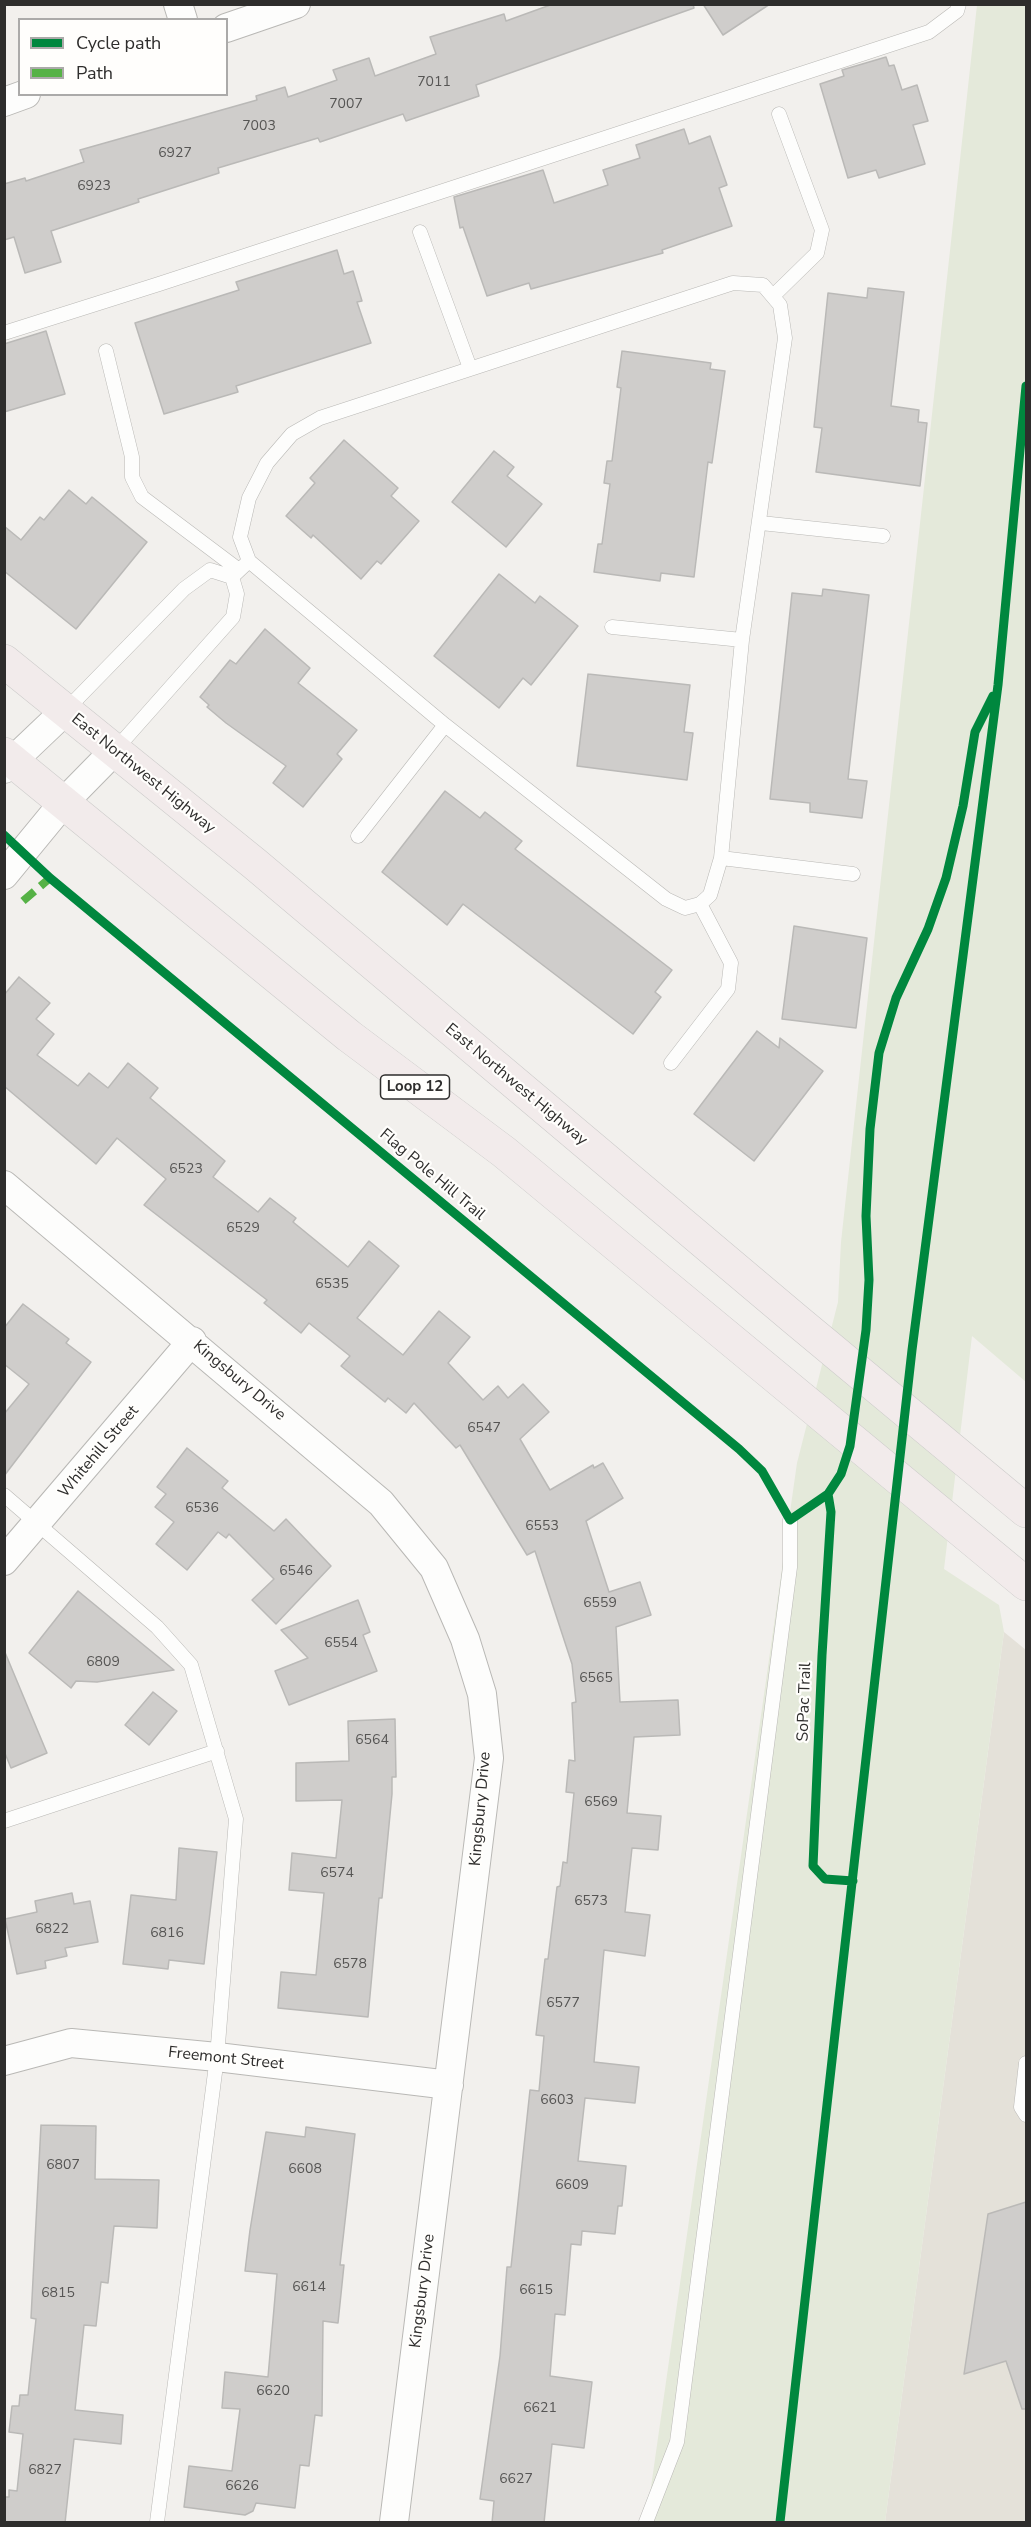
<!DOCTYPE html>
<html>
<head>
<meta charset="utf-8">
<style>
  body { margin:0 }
  #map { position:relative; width:1031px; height:2527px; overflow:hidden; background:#f2f0ed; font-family:"Nunito Sans",sans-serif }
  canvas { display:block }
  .frame { position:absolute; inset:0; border:6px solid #2e2d2c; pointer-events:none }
  .legend { position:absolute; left:18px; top:18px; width:210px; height:78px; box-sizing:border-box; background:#fffefc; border:2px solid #abaaa9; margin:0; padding:8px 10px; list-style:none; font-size:18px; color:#2e2d2c }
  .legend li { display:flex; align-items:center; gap:12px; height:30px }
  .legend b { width:30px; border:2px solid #abaaa9 }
</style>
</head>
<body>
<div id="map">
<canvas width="1031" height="2527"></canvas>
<div class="frame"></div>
<ul class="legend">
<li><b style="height:8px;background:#00873e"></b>Cycle path</li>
<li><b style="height:8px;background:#56b246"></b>Path</li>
</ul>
</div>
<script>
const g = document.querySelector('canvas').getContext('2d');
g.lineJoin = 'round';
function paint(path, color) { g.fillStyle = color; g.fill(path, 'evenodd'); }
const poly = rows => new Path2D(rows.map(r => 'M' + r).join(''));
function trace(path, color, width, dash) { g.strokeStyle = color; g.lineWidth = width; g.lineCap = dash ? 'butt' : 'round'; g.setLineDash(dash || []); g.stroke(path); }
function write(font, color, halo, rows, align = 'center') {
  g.font = font + ' "Nunito Sans",sans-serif'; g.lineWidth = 4.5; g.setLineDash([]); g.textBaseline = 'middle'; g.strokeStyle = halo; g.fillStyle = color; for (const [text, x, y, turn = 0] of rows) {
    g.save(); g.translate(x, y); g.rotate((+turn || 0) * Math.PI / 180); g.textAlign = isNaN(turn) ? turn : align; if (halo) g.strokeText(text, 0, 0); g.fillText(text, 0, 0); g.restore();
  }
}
const built = poly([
  [1004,1632,1026,1650,1026,2522,885,2522]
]);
const green = poly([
  [977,5,1026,5,1026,1382,972,1336,944,1569,999,1605,1004,1632,885,2522,646,2522,797,1463,838,1302,841,1242]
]);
const building = poly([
  [553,4,693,4,694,8,476,85,479,96,406,121,403,114,320,142,318,138,218,168,219,173,138,199,139,202,51,231,61,262,25,273,14,237,4,240,4,184,25,178,26,181,84,162,80,150,257,100,256,96,285,87,288,97,337,80,333,70,369,58,375,76,436,54,430,37,504,14,506,21,553,4],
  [703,4,770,4,723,35,703,4],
  [886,57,889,66,894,65,902,90,917,85,928,121,913,125,925,164,879,178,876,170,848,178,820,84,844,76,842,70,886,57],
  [684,129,689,144,710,136,727,185,719,188,732,226,662,250,663,253,531,289,529,283,487,296,463,227,460,228,454,197,543,170,554,203,608,185,603,170,640,158,636,145,684,129],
  [337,250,344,274,353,271,362,301,357,302,371,343,236,386,238,392,164,414,135,323,239,290,236,282,337,250],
  [868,288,904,292,891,406,919,410,918,422,927,423,920,486,816,472,822,428,814,427,828,293,867,298,868,288],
  [46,331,65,394,4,412,4,344,46,331],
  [622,351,711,363,710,369,725,371,712,463,708,462,694,577,661,573,660,581,594,572,598,544,602,544,610,484,604,483,607,461,612,461,621,388,617,387,622,351],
  [344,440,398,488,391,496,419,521,381,564,377,561,361,579,313,535,311,538,286,516,315,483,310,478,344,440],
  [494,451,514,467,507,476,542,504,506,547,452,502,494,451],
  [69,490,86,504,92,497,147,542,76,629,4,571,4,526,21,540,40,517,44,520,69,490],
  [499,574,535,603,540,596,578,626,531,685,523,678,499,708,434,656,499,574],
  [823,589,869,595,848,779,867,781,862,818,810,812,810,803,770,799,792,593,822,596,823,589],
  [265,629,310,668,298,683,357,730,337,754,342,759,303,807,273,783,286,766,226,723,207,707,209,705,200,697,230,660,236,664,265,629],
  [588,674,690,685,684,732,693,733,687,780,577,766,588,674],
  [445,791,480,818,485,812,522,841,515,849,672,970,655,992,661,997,633,1034,463,904,447,925,382,872,445,791],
  [794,926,867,938,856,1028,782,1019,794,926],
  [19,977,50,1003,36,1019,54,1034,37,1055,78,1086,89,1073,108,1088,128,1063,158,1088,150,1098,225,1161,213,1177,258,1212,270,1198,296,1218,293,1222,348,1267,369,1241,399,1266,357,1318,403,1355,439,1311,470,1337,448,1363,483,1400,498,1386,508,1398,523,1384,549,1412,520,1439,550,1490,593,1465,594,1468,603,1463,623,1498,586,1521,609,1592,640,1582,651,1615,616,1627,620,1702,678,1700,680,1735,634,1737,627,1813,661,1816,658,1850,632,1848,625,1912,650,1915,645,1956,604,1950,594,2062,639,2067,635,2103,585,2098,578,2161,626,2166,622,2206,618,2206,615,2234,582,2231,581,2245,571,2244,565,2315,555,2314,550,2376,592,2382,584,2448,552,2444,544,2523,492,2523,494,2501,480,2499,500,2356,507,2267,511,2267,530,2090,539,2091,544,2036,536,2035,545,1959,548,1959,557,1887,560,1886,563,1862,567,1863,574,1793,566,1792,569,1760,575,1761,572,1703,576,1702,572,1664,535,1551,527,1555,460,1445,456,1448,414,1403,406,1413,388,1398,385,1402,341,1366,350,1356,309,1323,301,1333,264,1303,267,1300,144,1205,166,1179,117,1138,96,1164,4,1086,4,995,19,977],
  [757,1031,779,1048,780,1038,823,1071,754,1161,694,1114,757,1031],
  [23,1304,69,1339,66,1343,91,1362,4,1476,4,1414,29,1384,4,1364,4,1328,23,1304],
  [187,1448,228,1481,222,1488,274,1531,286,1519,331,1566,276,1624,252,1600,274,1579,229,1534,226,1538,218,1532,187,1570,156,1544,174,1522,155,1507,166,1494,157,1487,187,1448],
  [78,1591,174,1670,97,1682,76,1681,71,1688,29,1653,78,1591],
  [358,1600,370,1632,363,1635,377,1671,289,1705,275,1671,308,1658,281,1630,358,1600],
  [4,1650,47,1753,11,1768,4,1751,4,1650],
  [153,1692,177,1711,149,1745,125,1725,153,1692],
  [395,1719,396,1777,392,1777,392,1794,382,1898,379,1898,368,2017,278,2008,281,1972,316,1975,324,1893,289,1890,292,1853,336,1858,342,1800,296,1801,296,1763,349,1761,348,1721,395,1719],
  [179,1848,217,1852,204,1964,169,1960,168,1969,123,1964,131,1895,176,1900,179,1848],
  [72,1893,74,1904,90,1901,98,1942,65,1948,67,1956,45,1961,46,1968,17,1974,5,1919,37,1912,35,1901,72,1893],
  [41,2125,96,2126,95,2179,159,2180,157,2228,114,2226,108,2283,101,2282,96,2326,84,2325,75,2410,123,2415,121,2444,74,2439,65,2523,4,2523,4,2497,9,2497,9,2490,17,2491,23,2434,9,2432,12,2406,19,2406,20,2395,28,2395,36,2319,31,2318,41,2125],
  [306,2127,355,2134,340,2265,344,2265,338,2323,323,2321,322,2416,315,2415,309,2466,300,2465,295,2508,256,2503,253,2511,245,2515,184,2507,189,2466,232,2471,240,2409,222,2408,225,2372,268,2377,277,2274,245,2271,250,2230,266,2132,305,2137,306,2127],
  [1026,2202,1026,2409,1022,2409,1006,2361,964,2374,988,2214,1026,2202]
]);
const service = poly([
  [420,232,470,368],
  [773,296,817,253,822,230,779,114],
  [4,333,159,284,929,32,957,11,959,4],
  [106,351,132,457,132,477,142,497,239,570],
  [761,523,883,536],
  [232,577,249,561,240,537,249,498,267,463,292,434,320,418,733,283,763,285,780,305,785,338,742,640,721,858,710,895,700,904,685,908,666,899,445,725,249,561],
  [612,627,742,640],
  [65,711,184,589,210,570,232,577,237,594,233,617,115,750],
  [358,836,445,725],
  [721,858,853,874],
  [671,1063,728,989,731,963,700,904],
  [4,1495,157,1627,191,1665,236,1819,217,2057,157,2522],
  [4,1821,217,1751],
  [1026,2063,1021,2107,1026,2115],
  [646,2522,677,2442,790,1567,790,1520]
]);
const minor = poly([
  [178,4,183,20],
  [226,28,296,4],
  [4,102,26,94],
  [4,769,65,711],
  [4,875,64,802,115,750],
  [4,1185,381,1503,434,1568,465,1639,482,1694,489,1758,394,2522],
  [4,1561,192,1341],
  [4,2061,71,2043,217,2057,449,2085]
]);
const primary = poly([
  [4,661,255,864,795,1319,1026,1511],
  [4,754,349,1036,504,1152,1026,1584]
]);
const quiet = poly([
  [23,901,50,878]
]);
const cycleway = poly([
  [4,835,50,878,739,1449,762,1471,790,1520,828,1494,841,1474,850,1446,866,1330,869,1280,866,1216,870,1129,879,1053,896,998,928,929,946,878,963,806,975,732,993,696],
  [828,1494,831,1512,822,1655,813,1866,825,1879,853,1881],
  [780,2522,912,1350,998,685,1026,386]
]);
const numberNames = [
  ["7011",434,83],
  ["7007",346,105],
  ["7003",259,127],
  ["6927",175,154],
  ["6923",94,187],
  ["6523",186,1170],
  ["6529",243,1229],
  ["6535",332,1285],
  ["6547",484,1429],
  ["6536",202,1509],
  ["6553",542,1527],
  ["6546",296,1572],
  ["6559",600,1604],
  ["6554",341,1644],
  ["6809",103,1663],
  ["6565",596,1679],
  ["6564",372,1741],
  ["6569",601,1803],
  ["6574",337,1874],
  ["6573",591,1902],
  ["6822",52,1930],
  ["6816",167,1934],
  ["6578",350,1965],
  ["6577",563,2004],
  ["6603",557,2101],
  ["6807",63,2166],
  ["6608",305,2170],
  ["6609",572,2186],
  ["6614",309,2288],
  ["6615",536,2291],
  ["6815",58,2294],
  ["6620",273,2392],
  ["6621",540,2409],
  ["6827",45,2471],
  ["6627",516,2480],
  ["6626",242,2487]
];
const shields = [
  [415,1087,69]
];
const shieldNames = [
  ["Loop 12",415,1087]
];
const streetNames = [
  ["East Northwest Highway",143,774,39],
  ["East Northwest Highway",516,1085,40],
  ["Flag Pole Hill Trail",432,1175,40],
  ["Kingsbury Drive",239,1381,40],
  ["Whitehill Street",99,1452,-50],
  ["SoPac Trail",805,1702,-88],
  ["Kingsbury Drive",481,1809,-85],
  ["Freemont Street",226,2059,6],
  ["Kingsbury Drive",423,2291,-83]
];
paint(built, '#e4e1d9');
paint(green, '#e4e9da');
paint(building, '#cfcdcb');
trace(building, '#bab9b7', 1.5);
trace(service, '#b9b8b5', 15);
trace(minor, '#b9b8b5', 30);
trace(primary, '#cccbca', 34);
trace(service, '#fdfdfc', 14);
trace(minor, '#fdfdfc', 28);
trace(primary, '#f2ebeb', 33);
trace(quiet, '#56b246', 8, [15, 8]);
trace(cycleway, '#00873e', 9);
write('14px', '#565554', null, numberNames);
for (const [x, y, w] of shields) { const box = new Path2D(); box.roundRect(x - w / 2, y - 12, w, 24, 4.5); g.fillStyle = '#fffefc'; g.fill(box); trace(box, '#2e2d2c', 1.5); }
write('bold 15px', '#2e2d2c', null, shieldNames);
write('16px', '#2e2d2c', '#fffefc', streetNames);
</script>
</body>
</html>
